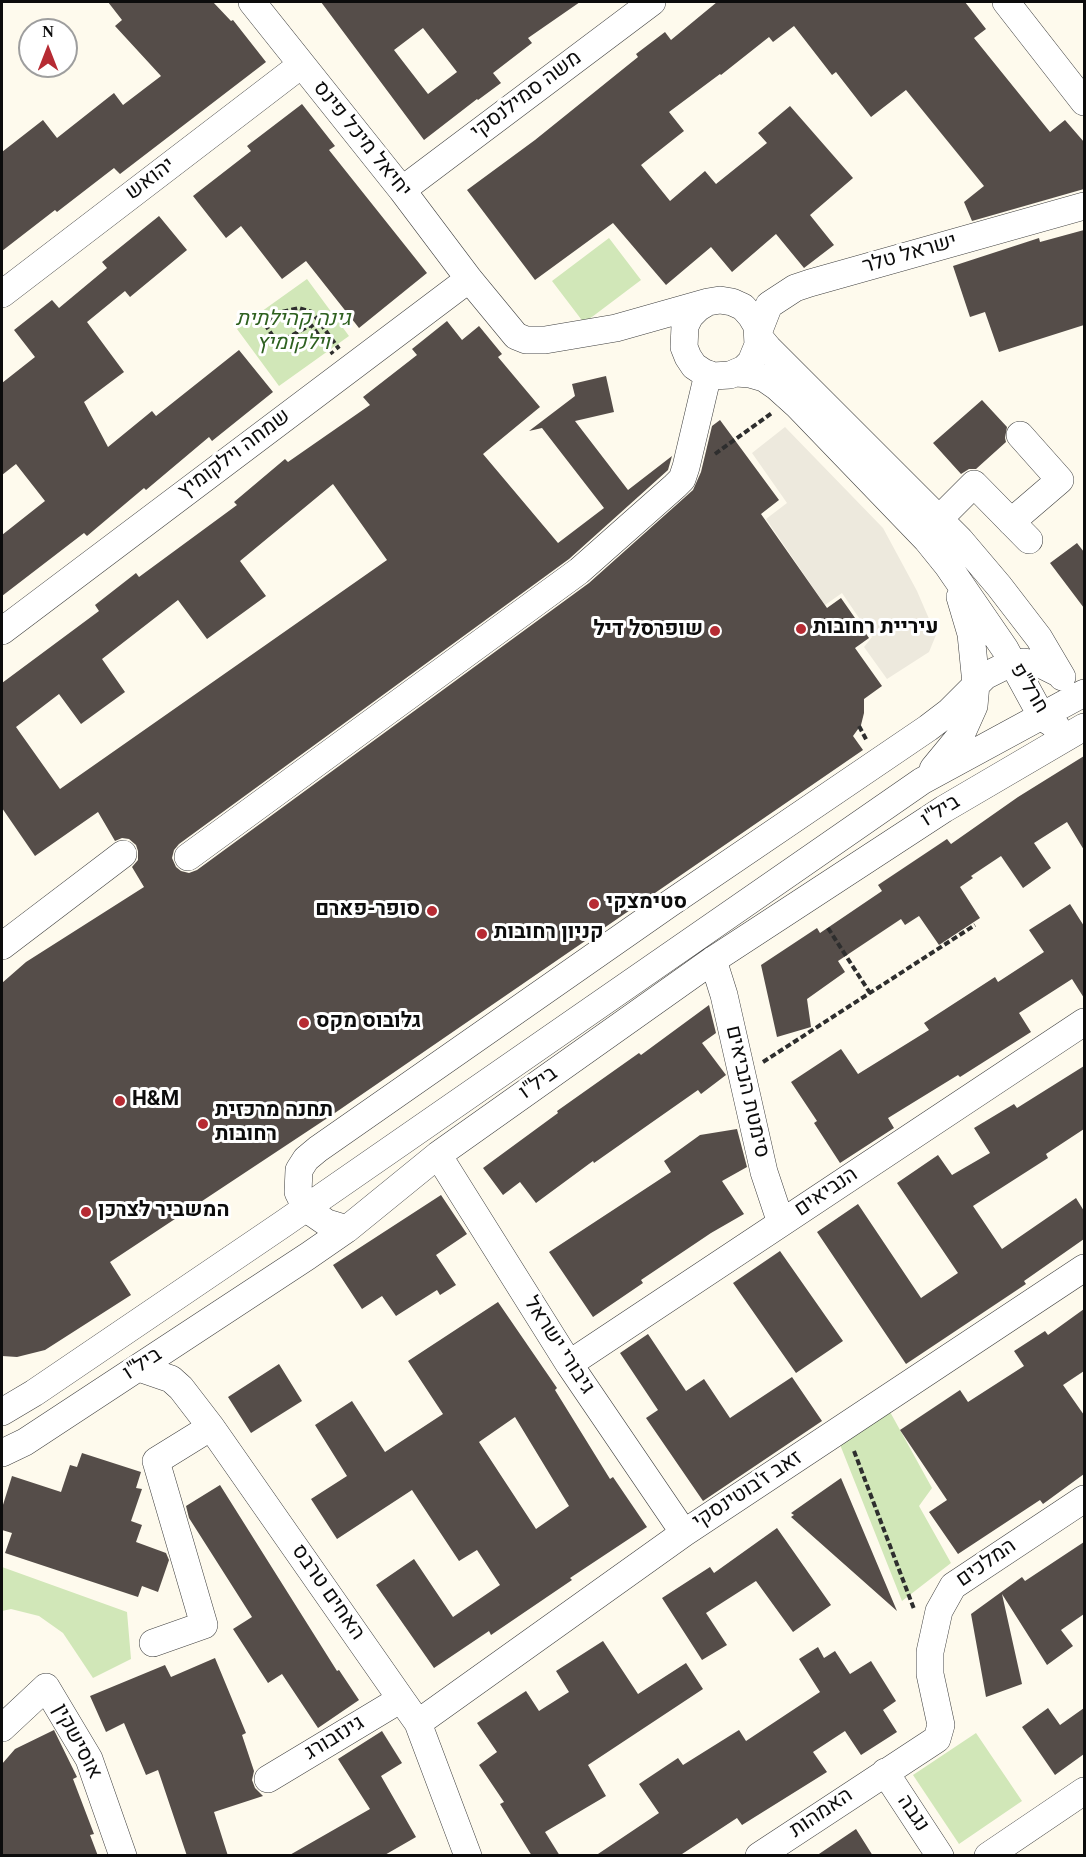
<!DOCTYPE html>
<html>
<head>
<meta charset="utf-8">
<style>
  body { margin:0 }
  #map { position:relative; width:1086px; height:1857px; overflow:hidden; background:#fefaed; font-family:Georgia,serif }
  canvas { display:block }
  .frame { position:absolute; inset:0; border:3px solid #0c0c0c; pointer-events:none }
  .north { position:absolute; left:18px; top:18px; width:60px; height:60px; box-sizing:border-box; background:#fff; border:2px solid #9e9e9e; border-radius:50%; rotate:0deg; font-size:16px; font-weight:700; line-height:24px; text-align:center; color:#0c0c0c }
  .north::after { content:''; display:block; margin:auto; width:21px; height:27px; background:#b62b33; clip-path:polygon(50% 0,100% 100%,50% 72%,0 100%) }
</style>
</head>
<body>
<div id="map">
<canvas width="1086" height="1857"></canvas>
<div class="frame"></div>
<div class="north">N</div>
</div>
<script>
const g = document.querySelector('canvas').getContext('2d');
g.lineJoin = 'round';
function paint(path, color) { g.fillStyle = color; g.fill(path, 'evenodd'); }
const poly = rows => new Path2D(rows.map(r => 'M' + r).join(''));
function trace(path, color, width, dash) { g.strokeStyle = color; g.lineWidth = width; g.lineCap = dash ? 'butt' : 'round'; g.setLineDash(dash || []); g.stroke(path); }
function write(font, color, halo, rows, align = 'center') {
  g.font = font + ' Georgia,Heebo,serif'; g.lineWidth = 6; g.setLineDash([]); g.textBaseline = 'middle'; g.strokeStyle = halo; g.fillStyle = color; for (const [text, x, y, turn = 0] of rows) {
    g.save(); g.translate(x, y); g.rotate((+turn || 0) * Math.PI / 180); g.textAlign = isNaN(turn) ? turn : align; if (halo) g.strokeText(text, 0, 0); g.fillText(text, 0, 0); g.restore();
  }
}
const green = poly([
  [609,238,641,280,584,323,552,281],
  [307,279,349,336,279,386,237,329],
  [884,1401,932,1488,919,1506,951,1563,902,1601,837,1437],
  [2,1567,127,1612,131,1659,93,1678,63,1633,39,1616,11,1609,2,1611],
  [976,1733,1022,1801,959,1844,913,1775]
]);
const plaza = poly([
  [785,427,883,528,917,591,936,635,929,652,887,679,864,647,872,637,842,593,825,605,766,519,787,503,752,453]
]);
const building = poly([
  [108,2,213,2,231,21,233,20,266,62,120,174,114,168,57,212,55,210,2,251,2,152,43,120,57,138,114,93,123,105,161,76,115,26,122,20],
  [321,2,580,2,528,38,532,43,493,73,501,83,478,100,477,99,424,140],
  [423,28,457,72,428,94,394,50],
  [717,2,965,2,986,29,974,38,1050,132,1065,120,1084,142,1084,189,972,221,964,202,984,186,906,90,871,117,836,72,832,75,794,26,773,42,769,37,721,75,720,74,669,112,684,131,641,165,670,201,705,171,716,184,767,143,758,133,790,106,853,178,810,215,834,245,804,268,776,234,732,272,711,247,666,285,613,223,535,280,467,190,535,140,638,57,636,54,665,32,671,40],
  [302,104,335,146,329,150,427,273,359,328,306,261,282,279,241,226,226,238,193,196,251,151,247,146],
  [159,216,187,250,130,297,125,291,87,322,124,372,84,402,108,447,152,411,156,416,239,350,273,392,212,441,209,437,146,490,144,488,87,536,84,533,2,596,2,535,45,501,16,464,2,475,2,383,35,357,14,330,52,300,59,308,107,268,102,262],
  [1084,230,1084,325,999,352,985,312,970,317,953,266,1039,238,1040,242],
  [447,321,462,340,479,326,502,354,498,357,540,407,483,454,558,543,604,508,542,428,529,431,575,396,572,384,606,376,614,412,575,421,628,490,672,456,668,470,569,559,179,844,174,850,172,858,176,867,181,871,189,873,197,870,589,583,693,490,701,472,712,426,720,420,779,500,761,514,827,608,841,598,869,638,855,648,882,686,864,699,864,713,861,725,853,736,863,750,329,1117,110,1262,131,1295,45,1350,17,1357,2,1356,2,983,26,962,144,887,132,867,138,860,138,851,136,845,129,839,122,838,115,841,98,812,35,856,2,808,2,683,99,611,95,605,136,573,139,577,237,505,234,502,285,459,288,462,370,405,363,397,417,355,412,349],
  [333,484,387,560,60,789,16,727,59,694,81,724,125,692,102,659,178,600,207,639,266,596,240,561],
  [982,400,1007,427,1005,438,1006,442,976,469,969,469,961,474,933,443],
  [1077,543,1084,552,1084,608,1050,563],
  [1084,756,1084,850,1067,822,1034,843,1051,868,1023,888,1001,856,971,876,973,878,960,887,980,918,939,945,919,916,905,925,901,919,838,961,845,972,807,999,811,1027,777,1037,761,965,817,928,820,933,882,891,878,885,947,839,951,844,1018,797],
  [1070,904,1084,926,1084,998,1072,979,1019,1013,1031,1032,960,1077,958,1075,888,1118,894,1128,840,1163,814,1123,817,1121,791,1082,841,1049,858,1074,929,1030,924,1023,995,977,998,982,1044,952,1029,930],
  [709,1005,716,1033,702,1043,726,1075,701,1094,698,1090,594,1163,593,1161,536,1203,520,1182,503,1195,483,1168,558,1113,557,1111,639,1053,641,1055],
  [1084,1066,1084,1129,1046,1154,1048,1158,973,1206,1002,1249,1076,1198,1084,1211,1084,1239,1024,1281,1026,1284,906,1364,817,1232,858,1204,921,1298,958,1273,897,1183,938,1155,952,1175,990,1153,974,1128,1014,1104,1017,1108],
  [737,1129,747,1167,722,1181,744,1214,711,1233,641,1280,643,1283,593,1317,549,1252,671,1172,664,1161,700,1135],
  [441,1195,467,1234,436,1255,456,1285,440,1295,437,1290,396,1316,382,1296,362,1309,333,1265],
  [780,1251,843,1341,796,1373,733,1283],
  [498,1302,557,1388,555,1390,610,1479,613,1477,647,1527,570,1578,572,1580,491,1635,489,1631,434,1668,376,1585,414,1559,453,1617,500,1585,477,1550,459,1561,412,1490,337,1539,311,1499,347,1476,315,1425,352,1401,385,1452,443,1414,408,1361],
  [515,1417,569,1506,536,1529,479,1442],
  [1084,1309,1084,1371,1063,1385,1084,1415,1084,1474,1043,1504,1040,1500,958,1554,929,1512,947,1500,900,1430,960,1390,968,1402,1024,1366,1014,1351,1045,1331,1048,1335],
  [648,1334,686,1391,704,1379,730,1418,792,1377,822,1421,703,1501,646,1418,658,1410,620,1353],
  [279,1364,302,1401,251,1433,228,1397],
  [82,1453,141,1472,136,1488,142,1489,131,1521,142,1525,136,1542,166,1553,169,1560,158,1592,142,1586,138,1597,5,1553,12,1533,2,1530,2,1508,12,1476,61,1492,70,1465,77,1467],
  [841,1478,897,1611,791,1517,794,1515,791,1513],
  [220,1485,337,1671,339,1670,359,1700,318,1728,282,1674,268,1683,233,1629,252,1617,189,1518,186,1506],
  [777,1528,831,1605,793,1632,756,1581,706,1613,727,1645,702,1660,662,1598,710,1567,714,1573],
  [1084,1542,1084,1614,1061,1630,1073,1646,1047,1665,1002,1594,1022,1684,986,1697,971,1614,1022,1577,1025,1581],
  [603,1641,638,1694,686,1663,703,1689,588,1765,606,1796,545,1832,560,1856,532,1856,500,1804,504,1802,479,1765,497,1752,477,1723,526,1691,539,1711,569,1692,556,1671],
  [818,1647,824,1658,835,1651,850,1674,871,1661,896,1701,883,1710,897,1732,861,1755,845,1731,813,1752,827,1772,742,1825,737,1818,679,1856,595,1856,659,1813,639,1784,678,1758,683,1765,739,1730,746,1741,820,1692,799,1659],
  [215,1658,246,1733,242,1735,254,1771,252,1780,255,1788,263,1796,214,1812,228,1856,187,1856,158,1770,146,1775,124,1723,106,1732,90,1696,165,1665,171,1677],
  [1048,1708,1060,1725,1084,1708,1084,1754,1055,1775,1022,1727],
  [54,1730,77,1777,73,1779,94,1834,90,1835,98,1856,2,1856,2,1764,15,1749],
  [382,1731,402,1763,381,1776,416,1837,383,1856,288,1856,370,1809,338,1759],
  [856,1829,873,1856,816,1856]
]);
const path = poly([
  [257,312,265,324,281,312,299,308,312,312,339,349],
  [265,324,274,338,287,338,311,325,333,354],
  [715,454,772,413],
  [859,726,867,741],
  [828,928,870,993],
  [763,1062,975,925],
  [854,1451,914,1609]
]);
const minor = poly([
  [252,2,402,190,469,279,516,336,526,340,545,340,616,328,708,302,720,300,732,302,743,307,751,316,757,326,758,345,751,362,744,369,730,375,713,376,703,372,694,366,688,357,684,347,685,326,690,316,698,308,708,302],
  [1006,2,1084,102],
  [402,190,652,2],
  [2,294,301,65],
  [758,333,769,305,795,288,810,283,1084,206],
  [758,336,768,348,960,540,999,586,1039,638,1062,677],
  [736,373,750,374,764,378,777,387,797,405,927,540,948,566,1005,649,1042,717,1056,726],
  [939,519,974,484,1029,540],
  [1011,522,1060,480,1020,435],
  [2,631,469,279],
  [933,769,961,735,974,706,976,684,971,634,960,597],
  [188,857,579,571,675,486,682,479,686,467,708,374],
  [2,946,123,854],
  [713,960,724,995,764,1172,781,1223],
  [438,1155,569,1364,684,1533],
  [347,1229,327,1223,314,1214,306,1208,298,1192,299,1170,306,1159,318,1149,669,904,928,728,949,712,985,676,1005,666,1024,662,1042,665,1060,674],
  [569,1364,1084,1022],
  [139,1368,171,1379,181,1388,211,1427,401,1699,418,1723,468,1856],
  [2,1412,34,1393,283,1224,922,781,1084,693],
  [2,1453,25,1442,308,1256,347,1229,438,1155,713,960,944,809,1084,727],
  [153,1643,204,1625,156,1461,211,1427],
  [418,1723,684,1533,1084,1268],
  [2,1728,46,1687,89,1759,123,1856],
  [885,1772,940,1856],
  [268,1779,401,1699],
  [759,1856,937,1739,941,1725,930,1674,930,1652,939,1611,953,1586,1084,1499],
  [988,1856,1084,1791]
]);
const markers = [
  [801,629,6,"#b62b33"],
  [715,631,6,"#b62b33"],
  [594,904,6,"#b62b33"],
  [432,911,6,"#b62b33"],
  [482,934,6,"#b62b33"],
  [304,1023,6,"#b62b33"],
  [120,1101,6,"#b62b33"],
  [203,1124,6,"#b62b33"],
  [86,1212,6,"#b62b33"]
];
const streetNames = [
  ["משה סמילנסקי",527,96,-37],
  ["יחיאל מיכל פינס",361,140,51],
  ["יהואש",151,180,-37],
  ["ישראל טלר",910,255,-16],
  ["שמחה וילקומיץ",235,455,-37],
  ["חרל\"פ",1028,689,59],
  ["ביל\"ו",941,812,-32],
  ["ביל\"ו",539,1084,-35],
  ["סימטת הנביאים",746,1092,77],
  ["הנביאים",827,1193,-34],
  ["גיבורי ישראל",558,1346,57],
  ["ביל\"ו",143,1365,-33],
  ["זאב ז'בוטינסקי",748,1491,-33],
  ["המלכים",987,1564,-35],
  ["האחים טרבס",327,1593,55],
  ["גינזבורג",335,1739,-31],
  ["אוסישקין",76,1742,62],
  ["האמהות",822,1814,-34],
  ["נגבה",912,1814,56]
];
const parkNames = [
  ["גינה קהילתית",293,321],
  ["וילקומיץ",293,345]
];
const poiNames = [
  ["עיריית רחובות",813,629],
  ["שופרסל דיל",703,631,"right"],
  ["סטימצקי",606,904],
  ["סופר-פארם",420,911,"right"],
  ["קניון רחובות",494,934],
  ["גלובוס מקס",316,1023],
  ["H&M",132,1101],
  ["תחנה מרכזית",215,1112],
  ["רחובות",215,1136],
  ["המשביר לצרכן",98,1212]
];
paint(green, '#d1e7b8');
paint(plaza, '#ede9dd');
paint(building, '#554d49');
trace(minor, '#3f3f3f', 28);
trace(path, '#2e2e2e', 4, [6, 3]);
trace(minor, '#fff', 27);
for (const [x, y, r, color] of markers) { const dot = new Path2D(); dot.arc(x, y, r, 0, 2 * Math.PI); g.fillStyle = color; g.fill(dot); trace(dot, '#fff', 2); }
write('21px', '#0c0c0c', '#fff', streetNames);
write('italic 21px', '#2e6120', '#fff', parkNames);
write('bold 21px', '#0c0c0c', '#fff', poiNames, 'left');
</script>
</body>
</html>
